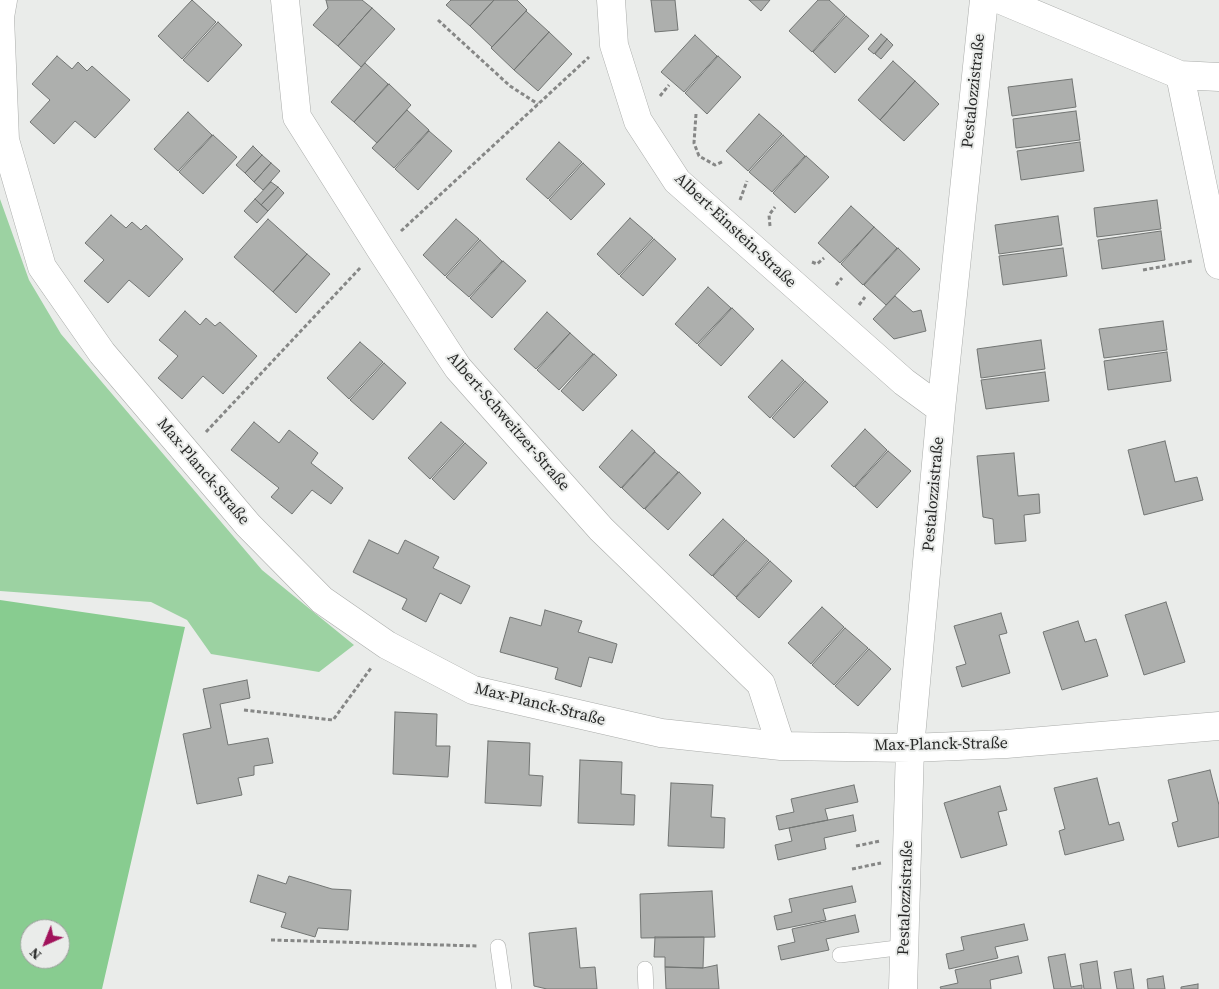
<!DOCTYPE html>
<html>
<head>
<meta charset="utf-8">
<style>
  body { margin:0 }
  #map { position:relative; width:1219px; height:989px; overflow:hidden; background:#eaecea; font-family:"Source Serif 4",serif }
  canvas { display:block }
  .north { position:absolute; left:20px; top:919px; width:50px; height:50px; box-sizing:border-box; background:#eaecea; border:1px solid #9c9e9c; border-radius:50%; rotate:224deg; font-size:14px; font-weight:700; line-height:20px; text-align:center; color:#282928 }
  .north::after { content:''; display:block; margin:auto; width:18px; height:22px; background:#a1135b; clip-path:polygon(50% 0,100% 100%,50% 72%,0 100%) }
</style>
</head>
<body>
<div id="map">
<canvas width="1219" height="989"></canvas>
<div class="north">N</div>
</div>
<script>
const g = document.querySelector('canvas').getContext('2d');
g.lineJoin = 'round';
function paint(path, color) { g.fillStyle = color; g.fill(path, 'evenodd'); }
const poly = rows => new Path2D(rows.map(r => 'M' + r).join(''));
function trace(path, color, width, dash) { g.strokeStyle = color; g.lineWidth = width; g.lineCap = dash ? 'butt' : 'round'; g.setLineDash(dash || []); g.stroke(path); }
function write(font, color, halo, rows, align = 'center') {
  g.font = font + ' "Source Serif 4",serif'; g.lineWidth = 4; g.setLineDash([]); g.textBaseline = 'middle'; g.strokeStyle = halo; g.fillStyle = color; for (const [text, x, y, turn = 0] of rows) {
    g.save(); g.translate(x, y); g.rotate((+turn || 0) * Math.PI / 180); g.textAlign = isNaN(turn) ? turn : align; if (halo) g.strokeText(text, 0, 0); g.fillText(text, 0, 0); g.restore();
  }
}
const green = poly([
  [0,199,29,280,61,334,262,570,354,645,319,672,211,654,187,620,151,602,0,591]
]);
const forest = poly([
  [0,600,185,627,102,989,0,989],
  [30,929,60,929,60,959,30,959]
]);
const building = poly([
  [192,0,216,22,182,59,158,36,192,0],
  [326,0,362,0,372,8,338,46,313,25,328,8,326,0],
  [451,0,494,0,470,26,446,5,451,0],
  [494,0,517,0,527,10,492,47,470,26,494,0],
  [651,0,675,0,678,30,655,32,651,0],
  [749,0,770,0,761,11,749,0],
  [818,0,829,0,845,15,812,52,789,31,818,0],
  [372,8,395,29,361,67,338,46,372,8],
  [526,11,549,32,514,70,491,48,526,11],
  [846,16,869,36,835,73,813,52,846,16],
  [218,22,242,45,208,82,183,60,218,22],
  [549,32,572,54,538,91,514,70,549,32],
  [881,34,887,39,874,54,868,49,881,34],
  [695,35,717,56,684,92,661,72,695,35],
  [887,39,893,45,881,59,875,54,887,39],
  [57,56,72,69,78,62,87,71,92,66,130,100,95,138,75,121,54,144,30,122,50,100,32,84,57,56],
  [718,56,741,77,707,114,685,93,718,56],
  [893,61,915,81,880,120,858,100,893,61],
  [365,63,388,84,354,122,331,102,365,63],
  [1072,79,1076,107,1012,116,1008,87,1072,79],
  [915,81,939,104,904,141,880,120,915,81],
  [389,84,411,105,377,143,354,122,389,84],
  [407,110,429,130,394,168,372,148,407,110],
  [1076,111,1080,140,1016,148,1013,119,1076,111],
  [188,112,212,135,178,171,154,149,188,112],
  [759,114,782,134,748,171,726,151,759,114],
  [429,131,452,151,418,190,395,169,429,131],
  [213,135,237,157,203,194,179,172,213,135],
  [783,135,805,156,772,192,749,172,783,135],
  [559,142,582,162,548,199,526,179,559,142],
  [1080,142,1084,171,1021,180,1017,151,1080,142],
  [253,146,262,155,245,173,236,165,253,146],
  [262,155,271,163,254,182,245,173,262,155],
  [806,156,829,177,795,213,773,193,806,156],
  [271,163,280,171,263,190,254,182,271,163],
  [583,163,605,184,571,220,549,200,583,163],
  [271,182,278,187,261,205,255,199,271,182],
  [278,187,284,193,268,211,261,205,278,187],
  [255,199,268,211,257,223,244,211,255,199],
  [1157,200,1161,229,1097,237,1094,208,1157,200],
  [851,206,874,227,840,263,818,243,851,206],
  [111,215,126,228,132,222,141,230,146,225,183,259,149,297,129,280,108,303,84,281,104,260,85,243,111,215],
  [1058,216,1062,245,999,254,995,225,1058,216],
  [630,218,653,238,619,275,597,254,630,218],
  [268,219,307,254,273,292,234,257,268,219],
  [456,219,479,239,445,276,423,255,456,219],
  [874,227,897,248,863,285,841,264,874,227],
  [1161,231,1165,260,1102,269,1098,240,1161,231],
  [654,239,676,259,643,296,620,276,654,239],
  [480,240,502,261,469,297,446,277,480,240],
  [898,248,920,269,886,305,864,285,898,248],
  [1063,248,1067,276,1003,285,999,256,1063,248],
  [307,254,330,274,296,313,273,292,307,254],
  [503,261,526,281,492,318,470,298,503,261],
  [708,287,731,308,697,344,675,324,708,287],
  [895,296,913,312,921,310,926,331,894,339,873,319,895,296],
  [732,308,754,329,721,366,698,345,732,308],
  [185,311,200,325,206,318,215,326,220,322,257,356,223,394,203,376,182,399,158,378,178,356,159,340,185,311],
  [547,312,570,333,536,369,514,349,547,312],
  [1163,321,1167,350,1104,358,1099,329,1163,321],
  [570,333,593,354,559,390,537,370,570,333],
  [1041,340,1045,369,981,378,977,349,1041,340],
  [360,342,383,362,349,399,327,378,360,342],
  [1167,352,1171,381,1108,390,1104,361,1167,352],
  [594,354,617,375,583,411,561,391,594,354],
  [782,360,804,380,770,418,748,397,782,360],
  [384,363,406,383,373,420,350,400,384,363],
  [1045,372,1049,401,986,409,981,380,1045,372],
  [805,381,828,402,794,438,772,418,805,381],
  [254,422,279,443,289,430,318,453,311,463,343,488,331,504,312,490,292,514,271,497,279,488,231,450,254,422],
  [441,422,464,442,430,479,408,458,441,422],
  [865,429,887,450,854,487,831,466,865,429],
  [632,430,655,451,621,488,599,467,632,430],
  [1165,441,1175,482,1197,477,1203,500,1144,515,1128,450,1165,441],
  [465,443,487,463,454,500,432,479,465,443],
  [888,451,911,471,877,508,855,487,888,451],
  [655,452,678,472,644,509,622,488,655,452],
  [1014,453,1018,496,1039,494,1040,513,1024,515,1026,541,995,544,993,519,983,517,977,456,1014,453],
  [679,472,701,493,668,530,645,509,679,472],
  [723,519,745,539,712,576,689,555,723,519],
  [369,540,398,554,405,540,439,557,433,568,470,586,461,604,440,593,426,622,402,609,407,599,353,572,369,540],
  [746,540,769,560,736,597,713,576,746,540],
  [770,561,792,581,759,618,736,598,770,561],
  [1166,602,1185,662,1144,675,1125,615,1166,602],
  [822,607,844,627,811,664,788,643,822,607],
  [545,610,582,621,578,632,617,644,612,663,589,657,581,687,555,679,558,668,500,652,510,617,541,626,545,610],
  [1001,613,1007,633,999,635,1010,673,962,687,956,667,966,664,954,626,1001,613],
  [1078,621,1085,642,1096,639,1108,676,1062,690,1043,632,1078,621],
  [845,628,868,648,834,685,812,665,845,628],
  [869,649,891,669,858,706,835,686,869,649],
  [247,680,250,698,220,704,228,745,268,738,273,763,254,766,254,775,238,778,242,795,197,804,183,734,211,728,203,689,247,680],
  [395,712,437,714,436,746,450,746,448,777,393,774,395,712],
  [488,741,530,743,529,775,543,776,541,806,485,803,488,741],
  [580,760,622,762,621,794,635,795,634,825,578,823,580,760],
  [1210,770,1219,805,1219,837,1178,847,1172,823,1178,821,1168,780,1210,770],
  [1097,778,1109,825,1119,822,1124,840,1065,855,1059,831,1065,829,1054,788,1097,778],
  [671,783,713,785,711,817,725,818,724,848,668,846,671,783],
  [854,785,858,802,825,809,828,820,779,830,776,816,794,812,791,799,854,785],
  [1000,786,1007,810,998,812,1007,845,961,858,944,803,1000,786],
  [853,815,856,831,824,838,826,849,778,860,775,845,792,841,789,828,853,815],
  [258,875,286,884,289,876,332,889,351,890,348,930,318,928,315,937,281,927,286,913,250,902,258,875],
  [852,886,856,902,823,909,826,920,777,930,774,916,792,912,789,899,852,886],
  [712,891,715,937,641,938,640,894,712,891],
  [855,915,859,932,826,939,829,950,781,960,778,946,795,942,792,929,855,915],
  [1024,924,1028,940,995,947,998,958,949,969,946,954,964,950,961,937,1024,924],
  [576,928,580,968,595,967,597,989,547,989,534,986,529,933,576,928],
  [655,937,704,937,703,968,665,967,665,957,654,957,655,937],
  [1065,954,1071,987,1082,985,1082,989,1054,989,1048,957,1065,954],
  [1018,956,1022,973,990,980,991,989,941,989,940,987,958,983,955,970,1018,956],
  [1097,961,1101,989,1084,989,1080,964,1097,961],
  [717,965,719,989,666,989,665,967,703,968,717,965],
  [1131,969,1134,989,1117,989,1114,972,1131,969],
  [1163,976,1165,989,1148,989,1147,979,1163,976],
  [1198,984,1198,989,1181,989,1181,987,1198,984]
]);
const path = poly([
  [438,20,510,86,538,104],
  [660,96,669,85],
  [696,114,694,143,699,156,715,165,724,161],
  [740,200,747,181],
  [770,226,769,215,775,207],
  [401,231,589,57],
  [812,262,817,264,824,258],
  [1143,270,1192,261],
  [836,285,842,278],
  [859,305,865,297],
  [206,432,361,267],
  [244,710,333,720,371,668],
  [856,846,880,841],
  [852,869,881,863],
  [271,940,478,946]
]);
const lane = poly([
  [498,947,504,989],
  [840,955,905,947],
  [645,969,646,989]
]);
const street = poly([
  [3,0,0,17,5,140,42,267,102,353,248,525,322,600,387,645,473,690,661,733,781,746,910,748,1006,744,1219,726],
  [285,0,297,117,381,250,448,353,458,368,601,529,761,684,781,746],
  [611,0,614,45,638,121,677,181,904,382,941,409],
  [1001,0,1180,75,1219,77],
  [1180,75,1219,265],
  [903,989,910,748,941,409,984,0]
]);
const streetNames = [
  ["Pestalozzistraße",974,91,-84],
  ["Albert-Einstein-Straße",735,231,43],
  ["Albert-Schweitzer-Straße",508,422,49],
  ["Max-Planck-Straße",203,472,50],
  ["Pestalozzistraße",934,494,-85],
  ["Max-Planck-Straße",540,705,14],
  ["Max-Planck-Straße",941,745,-1],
  ["Pestalozzistraße",906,898,-88]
];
paint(green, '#9cd2a2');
paint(forest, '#88cc90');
paint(building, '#adafad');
trace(building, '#727573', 1);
trace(lane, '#aaacaa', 16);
trace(street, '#aaacaa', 29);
trace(path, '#868786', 3, [4, 2.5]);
trace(lane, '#fff', 15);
trace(street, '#fff', 28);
write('16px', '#282928', '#eaecea', streetNames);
</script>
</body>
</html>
